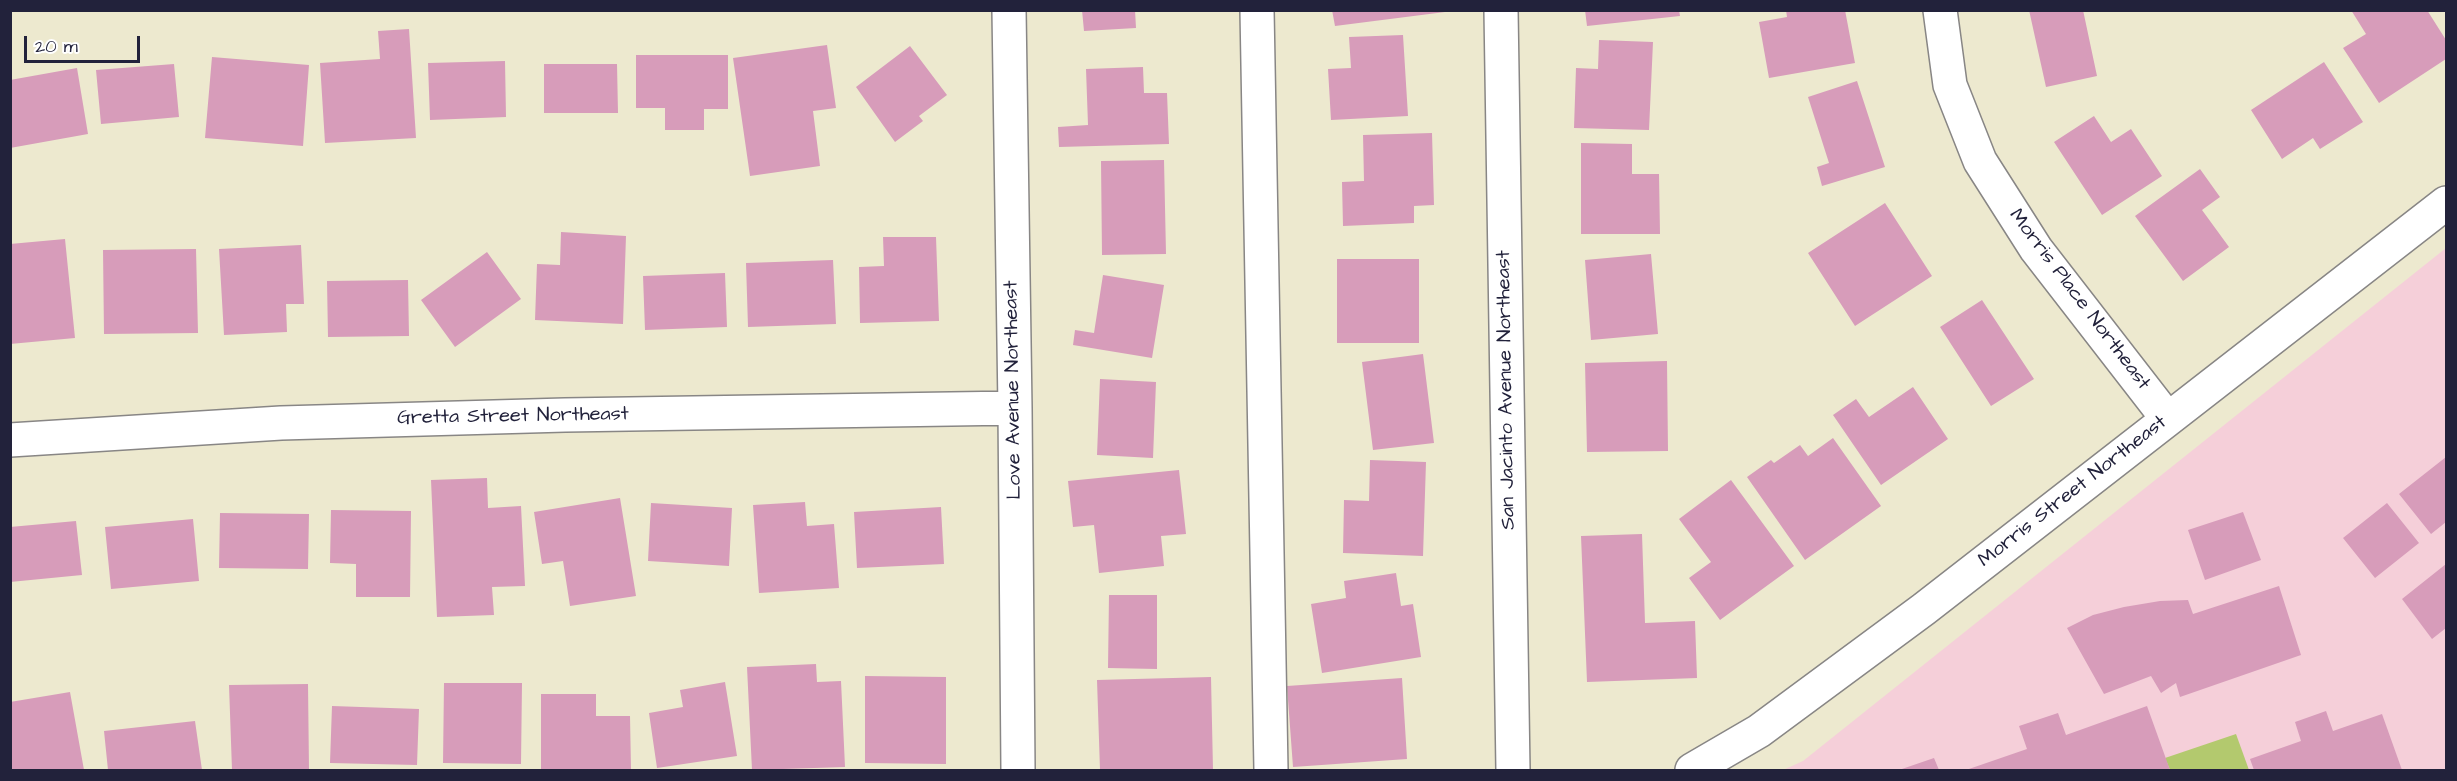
<!DOCTYPE html>
<html>
<head>
<meta charset="utf-8">
<style>
  body { margin:0 }
  #map { position:relative; width:2457px; height:781px; overflow:hidden; background:#ede9cf; font-family:"Architects Daughter",sans-serif }
  canvas { display:block }
  .frame { position:absolute; inset:0; border:12px solid #22223b; pointer-events:none }
  .scale { position:absolute; left:24px; top:36px; width:116px; height:27px; box-sizing:border-box; border:3px solid #22223b; border-top:0; padding-left:8px; font-size:18px; line-height:21px; white-space:nowrap; color:#22223b; -webkit-text-stroke:4px #fff; paint-order:stroke }
</style>
</head>
<body>
<div id="map">
<canvas width="2457" height="781"></canvas>
<div class="frame"></div>
<div class="scale">20 m</div>
</div>
<script>
const g = document.querySelector('canvas').getContext('2d');
g.lineJoin = 'round';
function paint(path, color) { g.fillStyle = color; g.fill(path, 'evenodd'); }
const poly = rows => new Path2D(rows.map(r => 'M' + r).join(''));
function trace(path, color, width, dash) { g.strokeStyle = color; g.lineWidth = width; g.lineCap = dash ? 'butt' : 'round'; g.setLineDash(dash || []); g.stroke(path); }
function write(font, color, halo, rows, align = 'center') {
  g.font = font + ' "Architects Daughter",sans-serif'; g.lineWidth = 4.5; g.setLineDash([]); g.textBaseline = 'middle'; g.strokeStyle = halo; g.fillStyle = color; for (const [text, x, y, turn = 0] of rows) {
    g.save(); g.translate(x, y); g.rotate((+turn || 0) * Math.PI / 180); g.textAlign = isNaN(turn) ? turn : align; if (halo) g.strokeText(text, 0, 0); g.fillText(text, 0, 0); g.restore();
  }
}
const built = poly([
  [2446,248,2446,770,1783,770,1803,761]
]);
const green = poly([
  [2236,734,2249,770,2170,770,2165,758]
]);
const building = poly([
  [1082,10,1135,10,1136,28,1084,31],
  [1332,10,1445,10,1445,12,1335,26],
  [1585,10,1679,10,1680,16,1587,26],
  [1786,10,1845,10,1855,63,1769,78,1759,22,1787,17],
  [2029,10,2083,10,2097,76,2046,87],
  [2351,10,2427,10,2446,40,2446,59,2379,103,2343,48,2366,34],
  [409,29,416,138,325,143,320,63,380,59,378,31],
  [1403,35,1408,116,1331,120,1328,69,1351,68,1349,37],
  [1599,40,1653,42,1649,130,1574,128,1576,68,1598,69],
  [827,45,836,108,813,111,820,166,750,176,733,58],
  [910,46,947,95,919,116,923,121,895,142,856,87],
  [636,55,728,55,728,109,704,109,704,130,665,130,665,108,636,108],
  [212,57,309,65,303,146,205,138],
  [505,61,506,117,430,120,428,63],
  [2324,62,2363,122,2320,149,2313,138,2282,159,2251,110],
  [174,64,179,117,101,124,96,70],
  [544,64,617,64,618,113,544,113],
  [1143,67,1144,93,1167,93,1169,144,1059,147,1058,127,1088,125,1086,69],
  [77,68,88,134,10,148,10,80],
  [1857,81,1885,167,1822,186,1817,167,1829,163,1808,97],
  [2094,116,2111,142,2131,129,2162,176,2102,215,2054,142],
  [1432,133,1434,205,1414,206,1414,223,1343,226,1342,182,1364,181,1363,135],
  [1581,143,1632,144,1632,174,1659,174,1660,234,1581,234],
  [1164,160,1166,254,1102,255,1101,161],
  [2200,169,2220,197,2202,210,2229,247,2183,281,2135,216],
  [1885,203,1932,276,1855,326,1808,253],
  [561,232,626,236,623,324,535,320,537,264,560,265],
  [883,237,936,237,939,321,860,323,859,267,884,266],
  [65,239,75,338,10,344,10,244],
  [301,245,304,304,286,304,287,332,224,335,219,249],
  [196,249,198,333,104,334,103,250],
  [487,252,521,299,455,347,421,300],
  [1651,254,1658,334,1591,340,1585,260],
  [1337,259,1419,259,1419,343,1337,343],
  [833,260,836,324,748,327,746,263],
  [725,273,727,327,645,330,643,276],
  [1103,275,1164,285,1152,358,1073,345,1075,330,1094,333],
  [408,280,409,336,328,337,327,281],
  [1982,300,2034,379,1991,406,1940,327],
  [1423,354,1434,443,1373,450,1362,362],
  [1667,361,1668,451,1587,452,1585,363],
  [1100,379,1156,382,1153,458,1097,455],
  [1913,387,1948,439,1881,485,1833,415,1856,399,1869,417],
  [1833,438,1881,506,1805,560,1747,477,1771,460,1774,463,1800,445,1808,456],
  [2446,457,2446,522,2431,534,2399,494],
  [1370,460,1426,462,1423,556,1343,553,1344,500,1369,501],
  [1179,470,1186,534,1161,536,1164,566,1099,573,1094,525,1073,527,1068,481],
  [487,478,488,508,521,506,525,586,492,587,494,615,437,617,431,480],
  [1731,480,1794,566,1720,620,1689,578,1711,562,1679,519],
  [620,498,636,596,570,606,563,561,542,564,534,512],
  [805,502,807,526,834,524,839,588,759,593,753,505],
  [651,503,732,508,729,566,648,561],
  [2387,503,2419,543,2375,578,2343,538],
  [941,507,944,564,857,568,854,512],
  [331,510,411,511,410,597,356,597,356,564,330,563],
  [2243,512,2261,560,2205,580,2188,530],
  [220,513,309,514,308,569,219,568],
  [193,519,199,581,111,589,105,527],
  [76,521,82,575,10,582,10,527],
  [1642,534,1645,623,1695,621,1697,678,1587,682,1581,536],
  [2446,564,2446,628,2432,639,2402,599],
  [1396,573,1401,606,1413,604,1421,657,1322,673,1311,604,1346,598,1344,581],
  [2279,586,2301,655,2180,697,2176,683,2161,693,2151,676,2104,694,2067,628,2093,615,2124,607,2160,601,2188,600,2193,614],
  [1109,595,1157,595,1157,669,1108,668],
  [816,664,817,682,841,681,845,767,752,770,747,667],
  [865,676,946,677,946,764,865,763],
  [1211,677,1213,770,1100,770,1097,680],
  [1402,678,1407,759,1293,767,1287,686],
  [725,682,737,756,657,768,649,713,683,707,680,690],
  [444,683,522,683,521,764,443,763],
  [308,684,309,770,232,770,229,685],
  [70,692,84,770,10,770,10,702],
  [541,694,596,694,596,716,630,716,631,770,541,770],
  [332,706,419,709,417,765,330,763],
  [2147,706,2170,770,1966,770,2027,749,2019,726,2058,713,2066,735],
  [2326,711,2333,731,2382,714,2402,770,2254,770,2250,759,2301,741,2295,722],
  [195,721,202,770,108,770,104,731],
  [1934,758,1939,770,1899,770]
]);
const minor = poly([
  [1009,10,1015,408,1018,770],
  [1257,10,1271,770],
  [1501,10,1513,770],
  [1940,10,1950,85,1980,161,2036,249,2167,418],
  [10,440,281,423,565,415,1015,408],
  [1692,770,1759,731,1924,609,2446,203]
]);
const streetNames = [
  ["Morris Place Northeast",2079,300,53],
  ["Love Avenue Northeast",1014,390,-91],
  ["San Jacinto Avenue Northeast",1507,390,-91],
  ["Gretta Street Northeast",513,417,-1],
  ["Morris Street Northeast",2073,492,-38]
];
paint(built, '#f5cfd9');
paint(green, '#b3c96e');
paint(building, '#d79cba');
trace(minor, '#888685', 36);
trace(minor, '#fff', 33);
write('20px', '#22223b', '#fff', streetNames);
</script>
</body>
</html>
